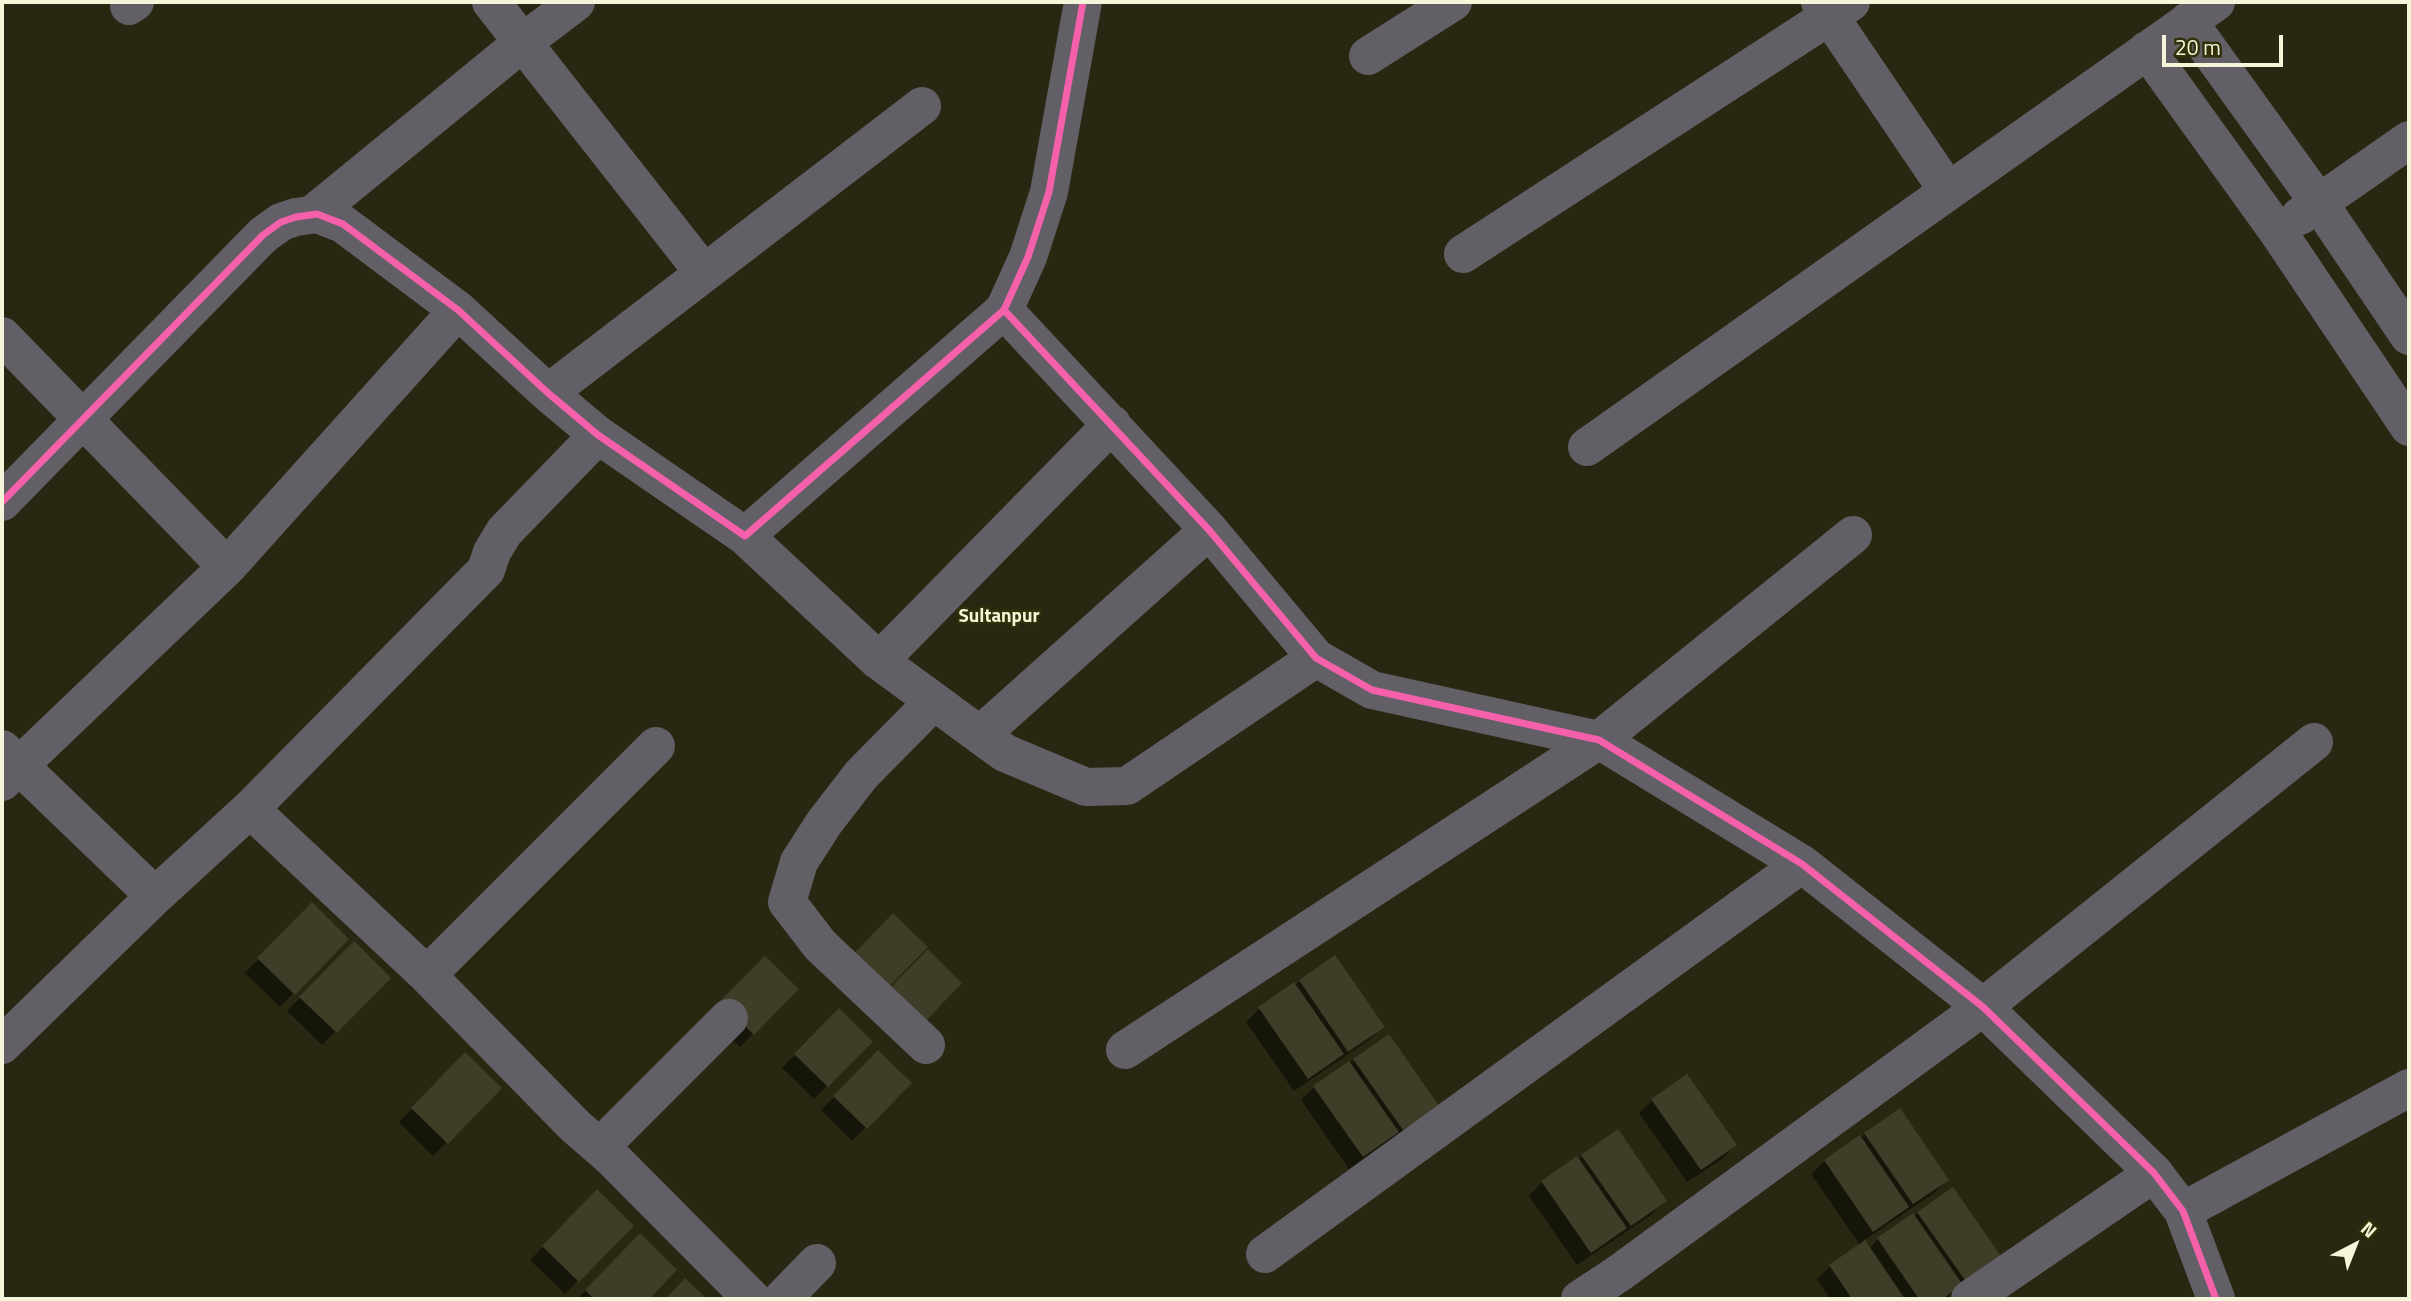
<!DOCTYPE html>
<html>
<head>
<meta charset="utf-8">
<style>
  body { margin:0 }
  #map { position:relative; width:2411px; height:1301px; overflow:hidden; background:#282812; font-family:"Titillium Web",sans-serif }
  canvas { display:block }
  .frame { position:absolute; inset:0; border:4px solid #f5f5da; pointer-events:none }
  .north { position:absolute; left:2320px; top:1210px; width:70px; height:70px; -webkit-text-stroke:5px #313009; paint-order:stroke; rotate:42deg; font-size:19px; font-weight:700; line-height:28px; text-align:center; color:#f5f5da }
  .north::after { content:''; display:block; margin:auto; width:24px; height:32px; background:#f5f5da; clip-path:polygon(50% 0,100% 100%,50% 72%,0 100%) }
  .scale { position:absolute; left:2162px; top:35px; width:121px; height:32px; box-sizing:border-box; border:4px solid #f5f5da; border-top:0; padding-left:9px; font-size:21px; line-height:24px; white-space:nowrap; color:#f5f5da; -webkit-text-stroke:5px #313009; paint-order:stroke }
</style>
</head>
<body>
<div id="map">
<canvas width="2411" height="1301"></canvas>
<div class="frame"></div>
<div class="north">N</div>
<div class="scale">20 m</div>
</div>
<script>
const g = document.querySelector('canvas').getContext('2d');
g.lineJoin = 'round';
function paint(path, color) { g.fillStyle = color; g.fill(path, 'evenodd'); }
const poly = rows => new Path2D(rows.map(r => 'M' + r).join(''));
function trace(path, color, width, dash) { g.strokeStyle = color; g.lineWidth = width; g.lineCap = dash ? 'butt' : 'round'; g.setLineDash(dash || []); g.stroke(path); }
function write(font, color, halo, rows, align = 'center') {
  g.font = font + ' "Titillium Web",sans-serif'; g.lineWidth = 5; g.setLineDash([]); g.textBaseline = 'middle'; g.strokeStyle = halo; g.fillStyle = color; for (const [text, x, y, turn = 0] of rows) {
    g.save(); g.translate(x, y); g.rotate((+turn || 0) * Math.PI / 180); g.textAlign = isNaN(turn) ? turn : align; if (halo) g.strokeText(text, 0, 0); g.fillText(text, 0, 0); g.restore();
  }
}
const shadow = poly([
  [312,905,347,939,280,1007,245,973],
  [354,943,389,978,322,1045,287,1011],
  [1335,958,1383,1027,1369,1040,1294,1091,1246,1022,1259,1009],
  [797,989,740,1047,708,1016],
  [839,1010,871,1042,814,1099,782,1068],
  [878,1053,909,1083,852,1141,821,1110],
  [465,1055,500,1088,433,1156,399,1122],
  [1354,1060,1437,1105,1389,1142,1388,1141,1349,1169,1301,1100,1314,1087],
  [1652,1100,1735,1145,1722,1159,1687,1182,1639,1113],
  [1899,1111,1947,1179,1934,1193,1863,1241,1869,1249,1878,1239,1918,1213,2001,1258,1946,1299,1830,1299,1817,1279,1830,1266,1860,1245,1811,1174,1825,1161],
  [1582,1156,1665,1201,1651,1215,1577,1265,1529,1196,1542,1182],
  [597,1192,631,1226,565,1294,530,1260],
  [640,1236,674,1270,646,1299,577,1299]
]);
const building = poly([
  [312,902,349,939,295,995,257,958],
  [893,913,928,947,883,993,849,959],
  [354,941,391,978,337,1033,299,997],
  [928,949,962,983,918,1029,883,995],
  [1335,955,1385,1027,1348,1052,1299,980],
  [765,956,799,989,754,1035,720,1001],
  [1294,982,1344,1054,1308,1079,1258,1007],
  [839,1008,873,1042,828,1087,794,1054],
  [1389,1034,1439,1106,1403,1130,1353,1059],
  [878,1050,912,1083,867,1129,833,1096],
  [465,1052,502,1088,448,1144,411,1108],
  [1349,1061,1399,1132,1363,1157,1313,1086],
  [1687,1074,1737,1145,1701,1170,1651,1099],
  [1900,1108,1949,1180,1913,1204,1864,1133],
  [1618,1129,1667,1201,1631,1226,1581,1155],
  [1860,1135,1909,1207,1873,1232,1824,1160],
  [1577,1156,1627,1228,1591,1253,1541,1181],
  [1953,1187,2003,1259,1967,1283,1917,1212],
  [597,1189,634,1226,579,1282,542,1246],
  [1913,1213,1963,1285,1942,1299,1919,1299,1877,1238],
  [640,1233,677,1270,649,1299,594,1299,585,1290],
  [1865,1240,1905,1299,1852,1299,1829,1265],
  [685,1278,707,1299,665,1299]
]);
const minor = poly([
  [491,2,704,273],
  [1820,2,1948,191],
  [129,6,135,2],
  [2188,21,2319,203,2409,336],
  [2147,50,2278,232,2409,427],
  [1368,56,1453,2],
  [313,214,522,43,576,2],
  [2300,216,2409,140],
  [1463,254,1851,2],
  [1004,310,1209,530,1316,658,1372,690,1599,740,1802,864,1983,1007,2154,1173,2183,1211,2216,1299],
  [2,336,227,567],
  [548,393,922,106],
  [1587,447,2216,2],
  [2,502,263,235,281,222,296,217,317,214,343,224,458,310,548,393,598,435,745,536,1004,310,1028,257,1049,192,1083,2],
  [745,536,879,661,980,735,1209,530],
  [879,661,1112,424],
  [980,735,1005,753,1086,787,1127,786,1316,658],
  [2,749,155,896],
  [2,782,227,567,458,310],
  [250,809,427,975,575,1126,612,1158,752,1299],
  [427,975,656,746],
  [2,1045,155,896,250,809,486,570,492,552,504,532,598,435],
  [926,1045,820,945,787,902,799,862,824,823,861,775,934,701],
  [1125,1050,1599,740,1853,535],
  [600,1147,729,1018],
  [2183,1211,2409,1088],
  [1265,1254,1802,864],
  [782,1299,817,1263],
  [1580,1299,1618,1274,1983,1007,2314,742],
  [1970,1299,2154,1173]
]);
const cycleway = poly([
  [1004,310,1209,530,1316,658,1372,690,1599,740,1802,864,1983,1007,2154,1173,2183,1211,2216,1299],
  [2,502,263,235,281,222,296,217,317,214,343,224,458,310,548,393,598,435,745,536,1004,310,1028,257,1049,192,1083,2]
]);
const neighbourhoodNames = [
  ["Sultanpur",999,617]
];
paint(shadow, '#0007');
paint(building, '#3d3d28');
trace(minor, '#626066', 38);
trace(cycleway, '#f560ab', 7);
write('bold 19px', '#f5f5da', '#313009', neighbourhoodNames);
</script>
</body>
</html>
